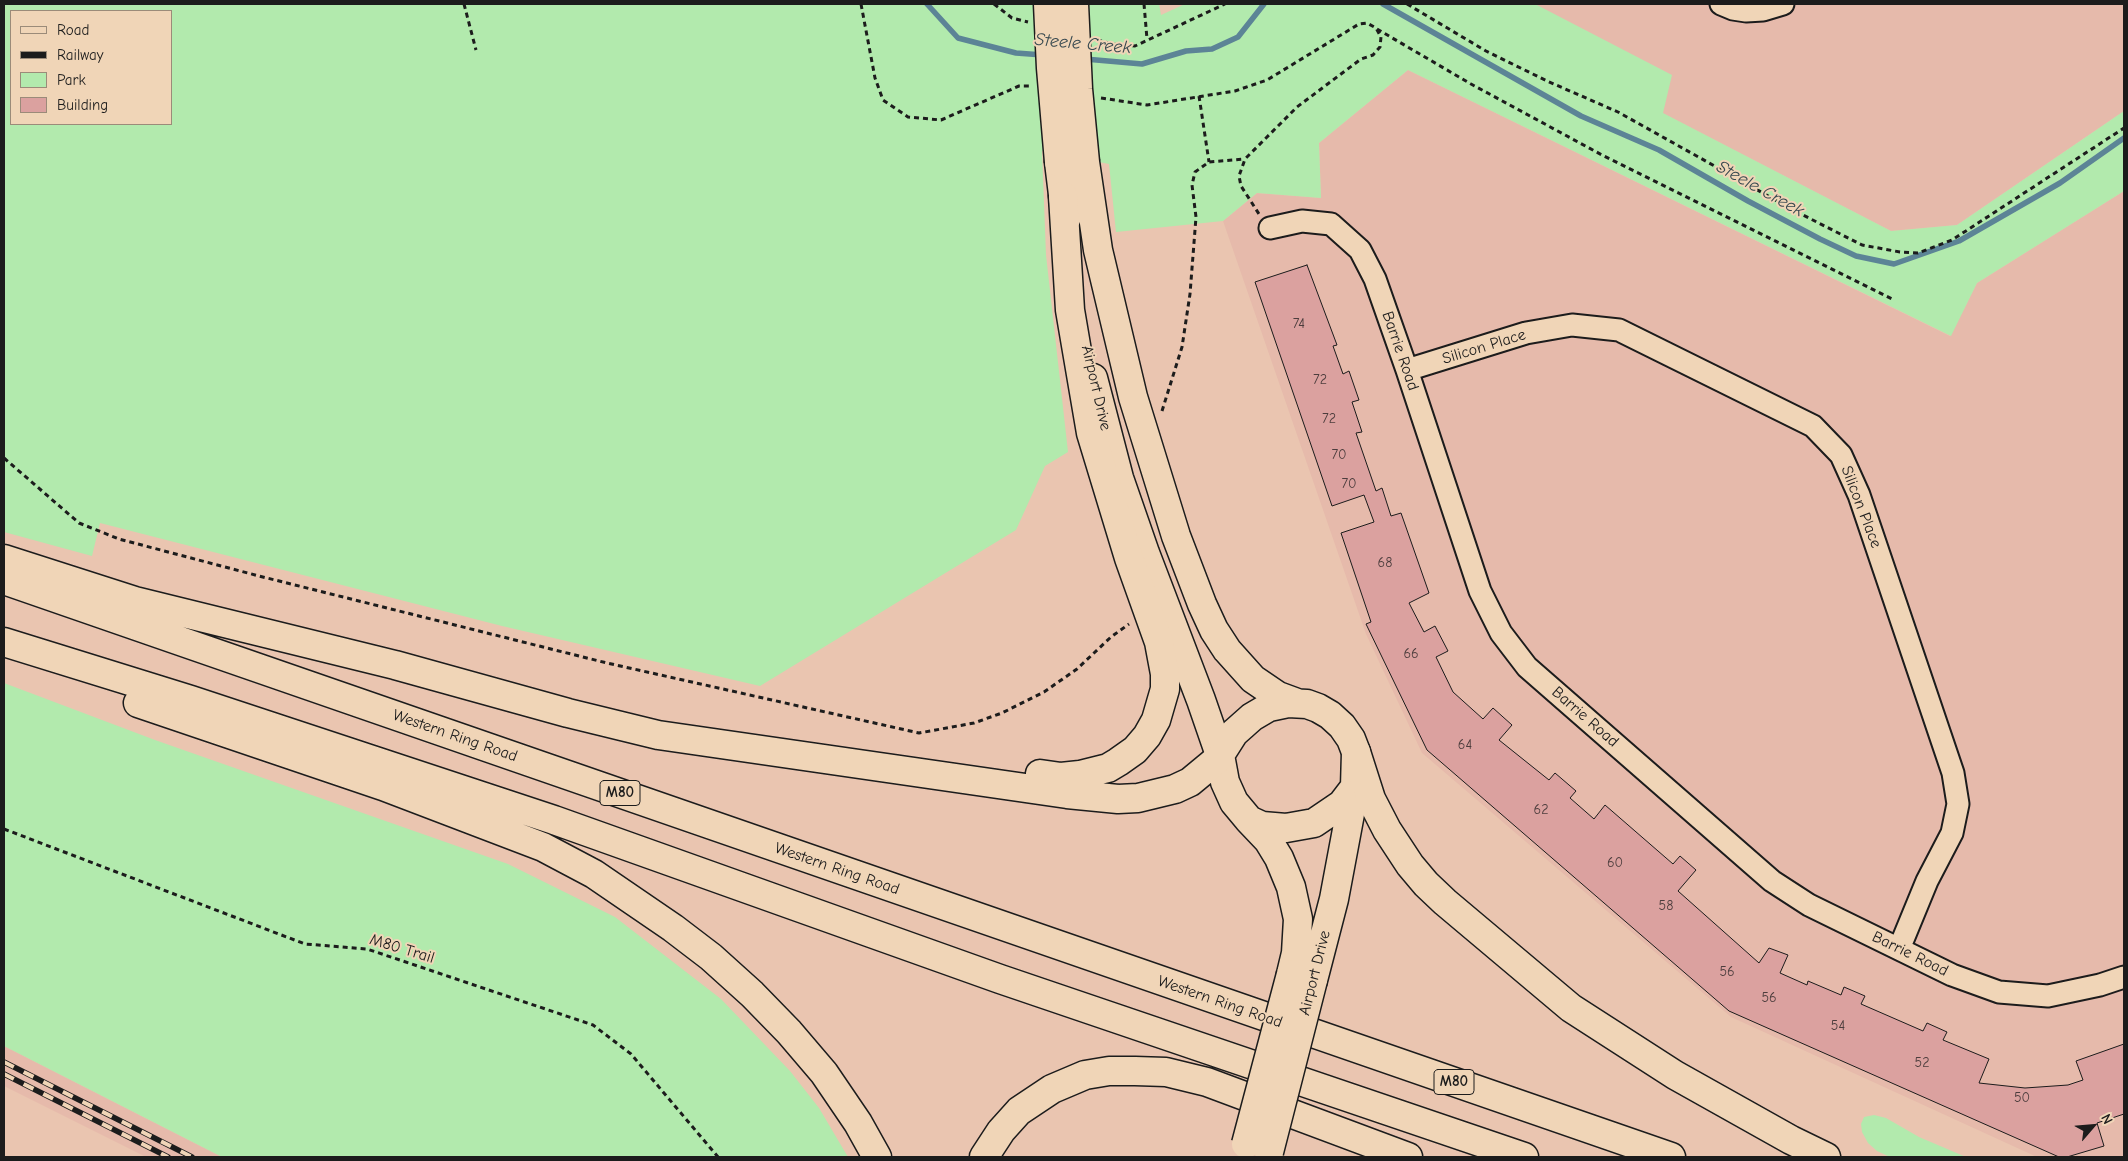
<!DOCTYPE html>
<html>
<head>
<meta charset="utf-8">
<style>
  body { margin:0 }
  #map { position:relative; width:2128px; height:1161px; overflow:hidden; background:#eac5b0; font-family:"Comic Neue",sans-serif }
  canvas { display:block }
  .frame { position:absolute; inset:0; border:5px solid #1c1c1c; pointer-events:none }
  .legend { position:absolute; left:10px; top:10px; width:162px; height:115px; box-sizing:border-box; background:#f0d5b7; border:1px solid #9b8b79; margin:0; padding:6px 9px; list-style:none; font-size:15px; color:#1c1c1c }
  .legend li { display:flex; align-items:center; gap:10px; height:25px }
  .legend b { width:25px; border:1px solid #9b8b79 }
  .north { position:absolute; left:2068px; top:1101px; width:50px; height:50px; -webkit-text-stroke:4px #f0d5b7; paint-order:stroke; rotate:63deg; font-size:14px; font-weight:700; line-height:20px; text-align:center; color:#1c1c1c }
  .north::after { content:''; display:block; margin:auto; width:18px; height:22px; background:#1c1c1c; clip-path:polygon(50% 0,100% 100%,50% 72%,0 100%) }
</style>
</head>
<body>
<div id="map">
<canvas width="2128" height="1161"></canvas>
<div class="frame"></div>
<ul class="legend">
<li><b style="height:6px;background:#f0d5b7"></b>Road</li>
<li><b style="height:6px;background:#1c1c1c"></b>Railway</li>
<li><b style="height:14px;background:#b2eaad"></b>Park</li>
<li><b style="height:14px;background:#dba19f"></b>Building</li>
</ul>
<div class="north">N</div>
</div>
<script>
const g = document.querySelector('canvas').getContext('2d');
g.lineJoin = 'round';
function paint(path, color) { g.fillStyle = color; g.fill(path, 'evenodd'); }
const poly = rows => new Path2D(rows.map(r => 'M' + r).join(''));
function trace(path, color, width, dash) { g.strokeStyle = color; g.lineWidth = width; g.lineCap = dash ? 'butt' : 'round'; g.setLineDash(dash || []); g.stroke(path); }
function write(font, color, halo, rows, align = 'center') {
  g.font = font + ' "Comic Neue",sans-serif'; g.lineWidth = 4; g.setLineDash([]); g.textBaseline = 'middle'; g.strokeStyle = halo; g.fillStyle = color; for (const [text, x, y, turn = 0] of rows) {
    g.save(); g.translate(x, y); g.rotate((+turn || 0) * Math.PI / 180); g.textAlign = isNaN(turn) ? turn : align; if (halo) g.strokeText(text, 0, 0); g.fillText(text, 0, 0); g.restore();
  }
}
const built = poly([
  [1535,4,2124,4,2124,111,1957,225,1891,231,1662,113],
  [1408,70,1950,336,1977,283,2124,191,2124,1157,2037,1157,1731,1017,1422,753,1366,634,1223,221,1257,193,1321,198,1319,143],
  [4,1046,222,1157,146,1157,4,1086]
]);
const green = poly([
  [4,4,1159,4,1161,15,1185,4,1535,4,1672,75,1663,113,1891,231,1957,225,2124,111,2124,191,1977,283,1951,336,1408,70,1319,143,1321,198,1257,193,1223,221,1116,232,1109,164,1042,151,1046,255,1068,452,1045,466,1016,530,760,686,502,626,100,523,92,556,4,532],
  [11,11,171,11,171,124,11,124],
  [4,683,155,740,508,864,615,917,721,999,790,1071,819,1108,848,1157,222,1157,4,1046],
  [1874,1115,1886,1118,1919,1137,1966,1157,1890,1157,1877,1151,1868,1143,1862,1132,1861,1124,1864,1117]
]);
const stream = poly([
  [927,4,958,38,1016,53,1043,55],
  [1383,4,1581,116,1659,150,1748,201,1820,239,1856,256,1894,264,1959,241,2060,183,2124,138],
  [1085,59,1142,64,1186,51,1212,49,1238,37,1264,4]
]);
const building = poly([
  [1307,265,1337,345,1333,346,1343,374,1349,371,1359,400,1352,402,1362,432,1356,433,1376,491,1382,488,1391,516,1401,513,1429,593,1409,603,1424,632,1435,626,1448,651,1436,657,1453,692,1483,719,1493,708,1512,725,1499,740,1549,780,1555,773,1576,791,1570,798,1594,819,1605,805,1673,864,1680,856,1696,870,1678,891,1759,963,1769,948,1788,955,1780,973,1807,985,1808,981,1841,995,1844,987,1865,996,1861,1004,1923,1031,1927,1023,1947,1032,1943,1040,1989,1059,1979,1083,2025,1088,2068,1085,2083,1080,2076,1061,2124,1044,2124,1114,2097,1123,2104,1146,2067,1157,2059,1157,1729,1011,1427,750,1366,624,1371,622,1341,533,1374,522,1364,495,1332,506,1255,282,1307,265]
]);
const path = poly([
  [464,4,476,50],
  [861,4,875,78,883,100,908,117,941,120,1019,86,1031,86],
  [994,4,1012,18,1028,22],
  [1144,4,1147,39],
  [1407,4,1486,51,1547,81,1618,112,1795,211,1862,245,1900,252,1918,253,1952,240,2124,128],
  [1377,29,1471,84,1602,155,1892,299],
  [1097,40,1112,44,1135,46,1225,4],
  [1199,96,1209,162],
  [1101,98,1147,105,1235,91,1267,80,1359,24,1367,23,1376,28,1381,37,1380,47,1373,55,1361,59,1297,107,1245,159,1239,176,1241,186,1259,214],
  [1162,411,1182,347,1190,294,1196,217,1192,185,1195,172,1209,162,1245,159],
  [4,458,79,523,119,539,259,576,607,663,919,733,974,723,1002,713,1044,692,1077,669,1111,637,1129,624],
  [4,829,305,944,367,949,593,1025,631,1054,718,1157]
]);
const minor = poly([
  [1721,4,1733,9,1746,11,1763,10,1783,4],
  [1270,228,1302,221,1331,224,1360,250,1375,279,1407,370,1480,591,1501,633,1527,667,1772,881,1809,905,1952,975,1999,992,2048,996,2100,985,2124,977],
  [1407,370,1526,333,1572,325,1619,330,1813,426,1841,455,1859,495,1953,773,1958,804,1952,833,1927,881,1899,949]
]);
const primary = poly([
  [1059,162,1066,219],
  [1085,162,1098,250,1133,397,1176,536,1202,604,1214,630,1227,650,1253,679,1278,696,1297,703],
  [1093,378,1119,478,1145,553,1201,700,1220,755],
  [1249,820,1268,840,1279,858,1291,887,1298,919,1296,953,1291,974],
  [1313,980,1334,899,1355,787,1356,752,1351,739,1342,726,1330,715,1318,708,1307,704,1288,703,1269,707,1252,717,1234,733,1220,755,1225,782,1234,802,1249,820,1262,826,1286,828,1314,823,1342,804,1355,787]
]);
const motorway = poly([
  [4,559,135,601,395,665,568,713,658,735,1067,794,1118,799,1138,798,1175,789,1190,782,1219,758],
  [4,580,1671,1157],
  [4,642,191,700,554,820,1000,979,1524,1157],
  [138,703,383,786,543,847,594,874,673,928,711,957,752,994,789,1032,824,1073,858,1123,877,1157],
  [1356,752,1371,799,1387,830,1410,865,1426,884,1445,902,1571,1008,1675,1075,1791,1140,1826,1157],
  [1040,774,1061,777,1080,775,1108,768,1118,762,1135,750,1147,736,1156,720,1165,689,1165,674,1159,642,1129,558,1091,433,1070,310,1063,196],
  [984,1157,1001,1131,1019,1111,1052,1089,1085,1075,1109,1071,1135,1071,1166,1072,1207,1082,1408,1157]
]);
const rail = poly([
  [4,1062,192,1157],
  [4,1074,168,1157]
]);
const primaryBridge = poly([
  [1048,4,1051,68,1059,162],
  [1074,4,1078,89,1085,162],
  [1246,1144,1291,974],
  [1269,1152,1313,980]
]);
const numberNames = [
  ["74",1299,324],
  ["72",1320,380],
  ["72",1329,419],
  ["70",1339,455],
  ["70",1349,484],
  ["68",1385,563],
  ["66",1411,654],
  ["64",1465,745],
  ["62",1541,810],
  ["60",1615,863],
  ["58",1666,906],
  ["56",1727,972],
  ["56",1769,998],
  ["54",1838,1026],
  ["52",1922,1063],
  ["50",2022,1098]
];
const shields = [
  [620,793,40],
  [1454,1082,40]
];
const shieldNames = [
  ["M80",620,793],
  ["M80",1454,1082]
];
const streetNames = [
  ["Silicon Place",1484,347,-17],
  ["Barrie Road",1400,351,71],
  ["Airport Drive",1096,388,77],
  ["Silicon Place",1861,507,69],
  ["Barrie Road",1585,717,41],
  ["Western Ring Road",455,736,19],
  ["Western Ring Road",837,869,19],
  ["M80 Trail",402,949,17],
  ["Barrie Road",1910,954,26],
  ["Airport Drive",1315,973,-76],
  ["Western Ring Road",1220,1002,19]
];
const waterNames = [
  ["Steele Creek",1083,44,5],
  ["Steele Creek",1760,189,29]
];
paint(built, '#e6baab');
paint(green, '#b2eaad');
trace(stream, '#5c8496', 5.5);
paint(building, '#dba19f');
trace(building, '#1c1c1c', 1);
trace(minor, '#1c1c1c', 25);
trace(primary, '#1c1c1c', 31);
trace(motorway, '#1c1c1c', 31);
trace(path, '#1c1c1c', 3, [5, 4]);
trace(minor, '#f0d5b7', 21);
trace(primary, '#f0d5b7', 28);
trace(motorway, '#f0d5b7', 28);
trace(rail, '#1c1c1c', 5.5);
trace(rail, '#f0d5b7', 4, [11]);
trace(primaryBridge, '#1c1c1c', 31, []);
trace(primaryBridge, '#f0d5b7', 28);
write('14px', '#4c3d3d', null, numberNames);
for (const [x, y, w] of shields) { const box = new Path2D(); box.roundRect(x - w / 2, y - 12.5, w, 25, 4); g.fillStyle = '#f0d5b7'; g.fill(box); trace(box, '#1c1c1c', 1); }
write('bold 15px', '#1c1c1c', null, shieldNames);
write('16px', '#1c1c1c', '#f0d5b7', streetNames);
write('italic 18px', '#36484f', '#f0d5b7', waterNames);
</script>
</body>
</html>
